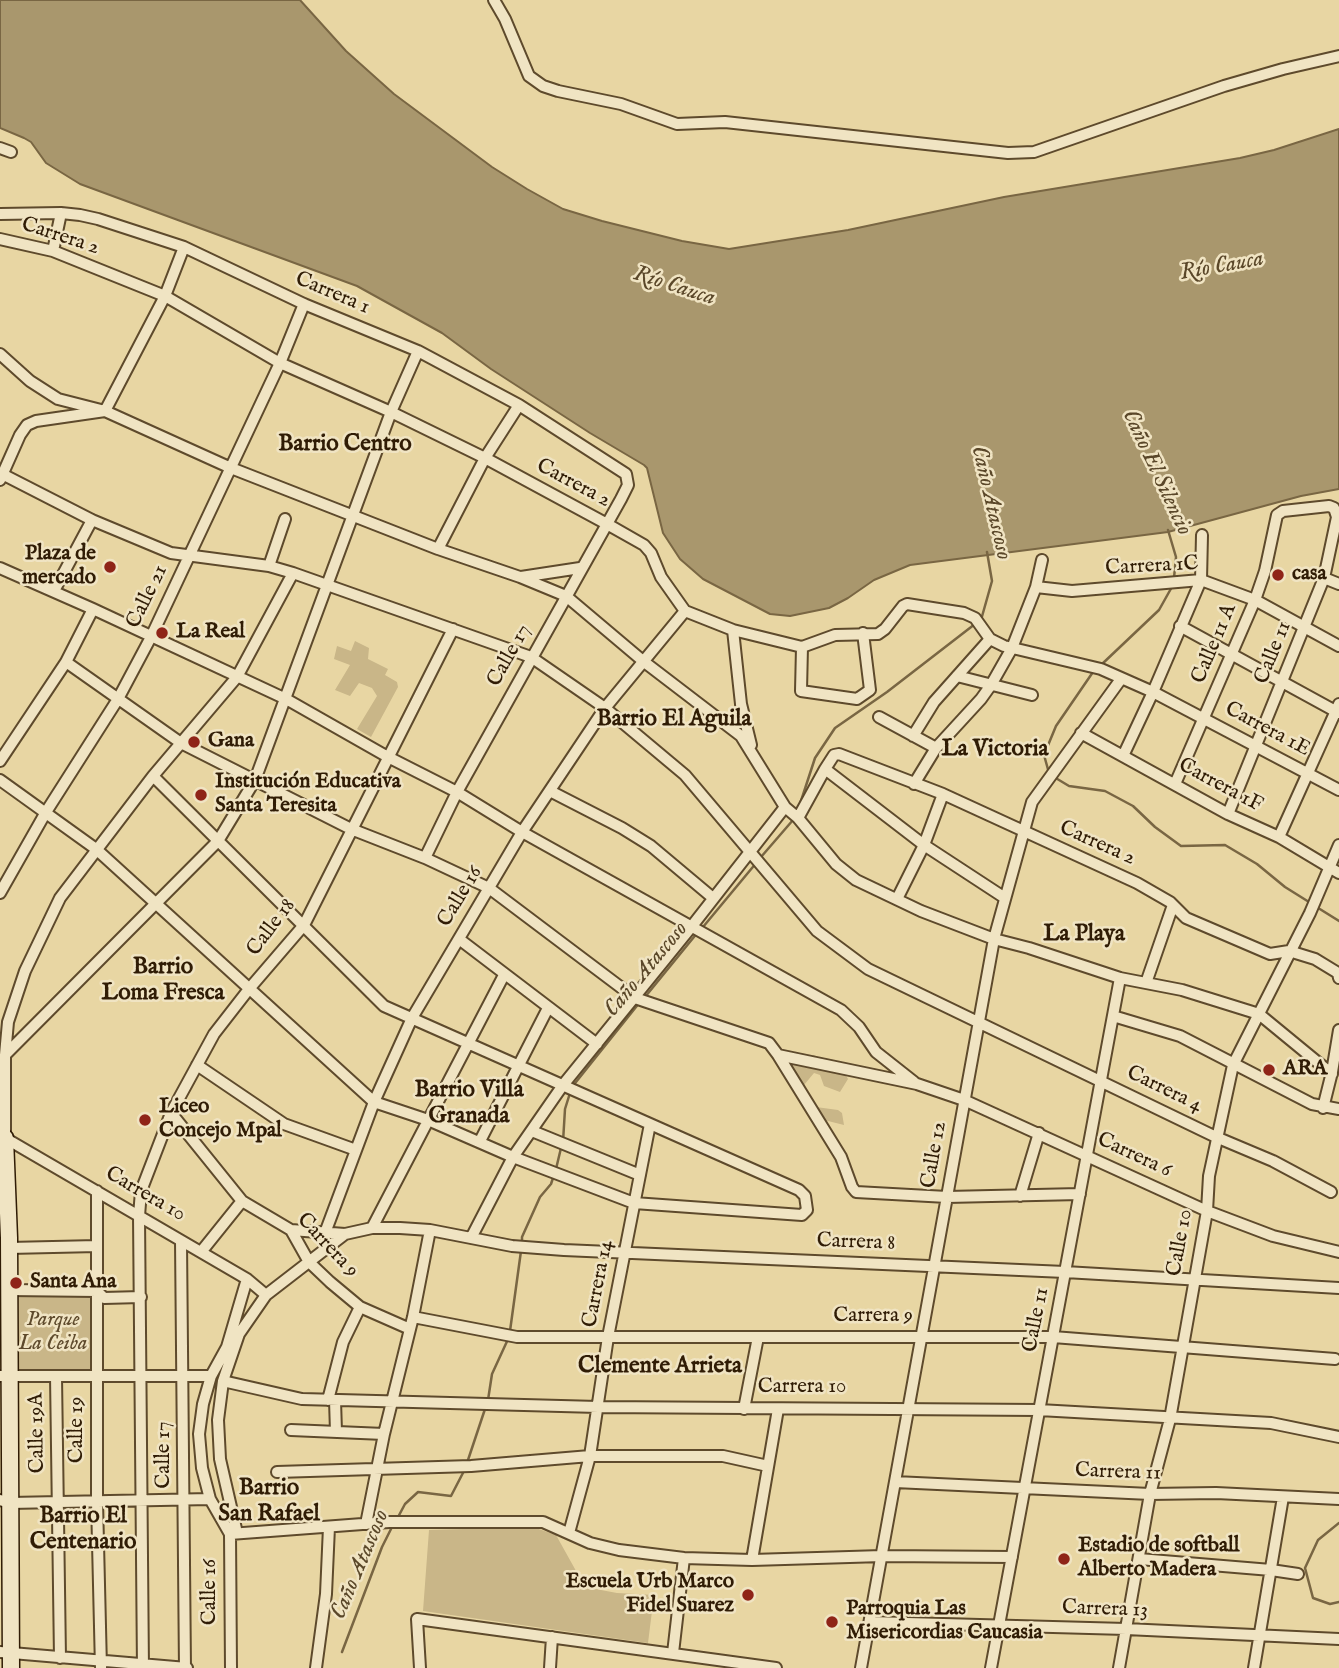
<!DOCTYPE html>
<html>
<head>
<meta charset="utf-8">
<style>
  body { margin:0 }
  canvas { display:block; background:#e8d6a3 }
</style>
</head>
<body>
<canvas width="1339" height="1668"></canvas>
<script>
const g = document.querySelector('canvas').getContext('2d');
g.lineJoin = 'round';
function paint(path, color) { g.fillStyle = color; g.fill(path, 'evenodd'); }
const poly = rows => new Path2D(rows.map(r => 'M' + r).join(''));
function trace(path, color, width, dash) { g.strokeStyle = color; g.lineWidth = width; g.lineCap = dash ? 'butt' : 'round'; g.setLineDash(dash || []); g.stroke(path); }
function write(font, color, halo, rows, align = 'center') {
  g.font = font + ' "IM FELL English",serif'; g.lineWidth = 5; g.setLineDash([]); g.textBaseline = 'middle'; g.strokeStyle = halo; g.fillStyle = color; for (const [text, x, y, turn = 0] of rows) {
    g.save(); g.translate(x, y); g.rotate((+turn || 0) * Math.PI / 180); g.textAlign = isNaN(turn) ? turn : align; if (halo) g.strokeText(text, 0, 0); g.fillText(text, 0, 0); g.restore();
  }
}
const green = poly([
  [355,641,369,648,368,659,388,669,385,675,397,682,398,687,371,737,357,729,377,696,372,688,359,683,350,696,335,690,350,665,334,659,337,646,351,651],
  [813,1055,840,1065,848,1079,840,1092,824,1086,820,1075,814,1073,804,1085,797,1081,784,1059,808,1063],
  [816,1107,838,1110,842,1113,844,1125,824,1120],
  [93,1294,93,1371,13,1371,13,1295],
  [533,1527,556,1535,585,1587,617,1593,654,1595,648,1643,423,1611,429,1530]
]);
const water = poly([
  [0,0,300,0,346,51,394,94,492,167,527,189,563,209,602,221,682,241,729,249,848,230,1004,197,1240,158,1274,150,1339,129,1339,489,1301,496,1168,532,910,565,874,580,848,598,829,608,790,616,770,614,703,579,680,559,663,533,647,468,644,465,590,433,491,369,442,333,357,286,80,184,46,163,31,142,24,138,0,128,0,0]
]);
const stream = poly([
  [1168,530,1176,557,1174,578],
  [981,620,992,581,987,552],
  [1101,665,1159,610,1173,585],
  [1049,773,1044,755,1056,726,1093,672],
  [1054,777,1069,786,1105,791,1133,806,1155,827,1181,846,1225,845,1257,864,1285,887,1309,902],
  [800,804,815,758,835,728,887,692,975,624],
  [761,857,793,820],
  [1315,906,1339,921],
  [703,927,757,862],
  [645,997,698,932],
  [572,1087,640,1002],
  [563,1142,565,1109,570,1093],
  [556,1169,561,1148],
  [522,1244,522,1237,540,1197,551,1184,554,1175],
  [510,1331,521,1251],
  [488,1400,492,1374,509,1337],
  [467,1463,486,1406],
  [397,1519,405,1504,418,1492,451,1496,465,1469],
  [1339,1523,1318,1540,1305,1568,1313,1598,1330,1604,1339,1602],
  [342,1652,382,1547,393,1525]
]);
const street = poly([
  [494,0,505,19,529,76,543,86,558,91,621,104,677,124,725,122,1008,153,1034,152,1224,86,1283,69,1339,56],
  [0,148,11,152],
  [0,214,61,213,80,215,98,219,184,247,304,304,418,351,519,405,626,474,628,485,621,499,457,792,425,858],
  [0,239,53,251,165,296,280,363,391,412,485,458,607,524,644,545,651,553,661,577,685,611,733,630,802,647,835,635,878,634,885,629,903,606,907,604,964,613,975,618,990,639,1004,646,1101,669,1153,692,1339,790],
  [53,251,61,213],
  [0,354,30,381,58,399,105,411,231,468,438,549,520,577,566,596,643,661,741,736,785,807,798,818,836,864,856,880,921,911,994,939,1029,948,1120,978,1182,990,1259,1014,1332,1074],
  [0,473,92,520,171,553,269,566,293,573,531,657,605,708,685,775,817,931,868,969,1216,1137,1273,1161,1331,1192],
  [0,480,20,435,27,425,36,421,105,411,165,296,184,247],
  [438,549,485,458,519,405],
  [269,566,285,519],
  [0,568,93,609,286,699,388,757,457,792,522,832,841,1010,859,1027,876,1052,914,1082],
  [521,577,580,568],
  [1324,578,1339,584],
  [1036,587,1072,591,1201,580,1255,600,1339,646],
  [54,591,92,520],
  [1180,626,1339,713],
  [733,630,741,704,751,745],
  [802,647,801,691,857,699,870,690,863,633],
  [66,662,181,743,351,829,425,858,489,888,635,998,769,1043,778,1055,917,1084,964,1100,1207,1211,1273,1236,1339,1252],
  [957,676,1032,695],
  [879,717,936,748],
  [1081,733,1228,814,1279,837,1339,873],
  [913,736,934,702,990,639],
  [1123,756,1153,692,1201,580,1202,535],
  [0,761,66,662,93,609],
  [825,769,924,845,1005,898],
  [0,780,96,849,374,1102,428,1120,513,1157,634,1203,802,1215,807,1210,805,1196,799,1190,384,1006,153,776],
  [914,784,936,748,981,699,991,685,1012,648,1036,587,1042,560],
  [1175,784,1255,600,1265,571,1277,515,1283,511,1329,506,1334,508,1337,517,1324,578,1228,814],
  [550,791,622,828,651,846,713,898],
  [798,818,825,769,834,755,839,754,943,794,1137,883,1170,902,1186,918,1270,954,1289,951,1315,959,1338,973,1339,978],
  [1279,837,1339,704],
  [0,893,46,812,118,699,151,637,280,363,304,304],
  [897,899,924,845,943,794],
  [459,939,597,1044],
  [1146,983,1173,905],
  [1113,1016,1180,1036,1312,1104,1339,1109],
  [5,1055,218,841,255,780,391,412,418,351],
  [778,1055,841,1157,852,1187,856,1192,947,1197,1080,1194],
  [197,1065,284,1124,356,1150],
  [1323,1108,1332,1072,1339,1030],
  [171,1113,242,1201,291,1230,309,1262,330,1282,360,1307,410,1329],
  [532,1131,640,1175],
  [480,1141,548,1008],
  [97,1191,97,1501,101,1668],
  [1020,1196,1039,1133],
  [372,1228,504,975],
  [291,1230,345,1234,372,1228,400,1228,430,1230,512,1246,564,1250,1065,1272,1339,1288],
  [325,1233,374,1102,412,1018,522,832,605,708,685,611],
  [471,1238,513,1157,563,1085,692,926,785,807],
  [181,1241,185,1668],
  [9,1248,97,1246],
  [201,1252,242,1201],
  [9,1290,97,1291,104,1298,141,1297],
  [266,1295,247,1279,5,1138,5,1055,8,1022,25,971,60,898,153,776,237,677,293,573],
  [413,1317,517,1337,1053,1337,1335,1359],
  [0,1376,211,1376],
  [56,1376,60,1658],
  [223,1381,302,1399,598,1407,1039,1410,1271,1423,1339,1437],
  [328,1400,343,1342,360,1307],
  [335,1400,336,1432],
  [744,1409,758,1337],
  [291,1430,384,1434],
  [277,1472,471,1466,590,1456,723,1456,768,1466],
  [895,1482,1150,1494,1216,1493,1339,1499],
  [0,1500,10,1503,210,1499],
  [366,1524,384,1434,413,1317,430,1230],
  [237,1533,220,1459,218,1420,223,1381,239,1334,266,1295,345,1234],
  [569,1533,590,1456,608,1337,650,1124],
  [230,1534,389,1522,543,1522,590,1543,619,1550,684,1558,752,1560,882,1556,1012,1557],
  [1139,1559,1271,1570,1298,1574],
  [752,1560,778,1409],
  [870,1622,1126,1629,1339,1639],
  [0,1652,187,1668],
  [673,1653,684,1558],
  [143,1668,139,1216,141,1191,171,1113,214,1034,249,989,304,925,453,629],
  [231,1668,230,1534,210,1499,202,1468,199,1434,203,1404,211,1376,227,1347,247,1279],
  [316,1668,326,1594,329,1527],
  [420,1668,417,1619,776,1668],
  [550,1668,552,1637],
  [861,1668,994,939,1032,802,1121,679],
  [991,1668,1120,978],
  [1119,1668,1150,1494,1170,1419,1207,1211,1209,1176,1233,1065,1310,913,1339,845],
  [1254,1668,1283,1497]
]);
const secondary = poly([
  [0,1134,5,1138,9,1238,11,1668]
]);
const markers = [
  [110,567,7,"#8f2418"],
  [1278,575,7,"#8f2418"],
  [162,633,7,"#8f2418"],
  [194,742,7,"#8f2418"],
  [201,795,7,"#8f2418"],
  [1269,1070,7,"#8f2418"],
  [145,1120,7,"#8f2418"],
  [16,1283,7,"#8f2418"],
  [1064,1559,7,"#8f2418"],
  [748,1595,7,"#8f2418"],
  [832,1622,7,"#8f2418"]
];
const streetNames = [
  ["Carrera 2",60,237,18],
  ["Carrera 1",332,294,23],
  ["Carrera 2",573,484,28],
  ["Carrera 1C",1152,567,-3],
  ["Calle 21",148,597,-64],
  ["Calle 11 A",1215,644,-67],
  ["Calle 11",1274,653,-68],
  ["Calle 17",510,656,-61],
  ["Carrera 1E",1267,730,28],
  ["Carrera 1F",1220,786,28],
  ["Carrera 2",1097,844,24],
  ["Calle 16",461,897,-59],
  ["Calle 18",272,928,-53],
  ["Carrera 4",1164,1090,26],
  ["Calle 12",935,1155,-80],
  ["Carrera 6",1134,1156,25],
  ["Carrera 10",145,1195,30],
  ["Carrera 8",856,1243,2],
  ["Calle 10",1181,1243,-80],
  ["Carrera 9",327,1246,47],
  ["Carrera 14",599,1284,-79],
  ["Carrera 9",873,1317],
  ["Calle 11",1037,1320,-79],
  ["Carrera 10",802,1388],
  ["Calle 19",78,1430,-90],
  ["Calle 19A",38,1433,-91],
  ["Calle 17",165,1455,-90],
  ["Carrera 11",1118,1473,2],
  ["Calle 16",211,1592,-90],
  ["Carrera 13",1105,1610,2]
];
const poiNames = [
  ["Plaza de",96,555,"right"],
  ["mercado",96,579,"right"],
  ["casa",1292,575],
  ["La Real",176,633],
  ["Gana",208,742],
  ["Institución Educativa",215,783],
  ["Santa Teresita",215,807],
  ["ARA",1283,1070],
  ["Liceo",159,1108],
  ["Concejo Mpal",159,1132],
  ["Santa Ana",30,1283],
  ["Estadio de softball",1078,1547],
  ["Alberto Madera",1078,1571],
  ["Escuela Urb Marco",734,1583,"right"],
  ["Fidel Suarez",734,1607,"right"],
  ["Parroquia Las",846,1610],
  ["Misericordias Caucasia",846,1634]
];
const parkNames = [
  ["Parque",53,1321],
  ["La Ceiba",53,1345]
];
const waterNames = [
  ["Río Cauca",1222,267,-10],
  ["Río Cauca",674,287,18],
  ["Caño El Silencio",1156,473,65],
  ["Caño Atascoso",990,503,77],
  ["Caño Atascoso",647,970,-50],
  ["Caño Atascoso",361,1565,-67]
];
const neighbourhoodNames = [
  ["Barrio Centro",345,445],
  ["Barrio El Aguila",674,720],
  ["La Victoria",995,750],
  ["La Playa",1084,935],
  ["Barrio",163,968],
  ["Loma Fresca",163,994],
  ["Barrio Villa",469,1091],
  ["Granada",469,1117],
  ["Clemente Arrieta",660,1367],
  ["Barrio",269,1489],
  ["San Rafael",269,1515],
  ["Barrio El",83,1517],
  ["Centenario",83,1543]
];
paint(green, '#c9b688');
paint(water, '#a9976d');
trace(water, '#796643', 2);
trace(stream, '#796643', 2.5);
trace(street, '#5e4a2c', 14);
trace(secondary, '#301c05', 19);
trace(street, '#f0e4c3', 10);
trace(secondary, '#f0e4c3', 16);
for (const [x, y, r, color] of markers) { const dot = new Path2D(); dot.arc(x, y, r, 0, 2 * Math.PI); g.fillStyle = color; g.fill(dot); trace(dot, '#f0e4c3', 2.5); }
write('21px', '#301c05', '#f0e4c3', streetNames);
write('bold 21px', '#301c05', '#f0e4c3', poiNames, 'left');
write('italic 21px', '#5e4a2c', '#f0e4c3', parkNames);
write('italic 23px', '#5a4729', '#f0e4c3', waterNames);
write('bold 23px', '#301c05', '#f0e4c3', neighbourhoodNames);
</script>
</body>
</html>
